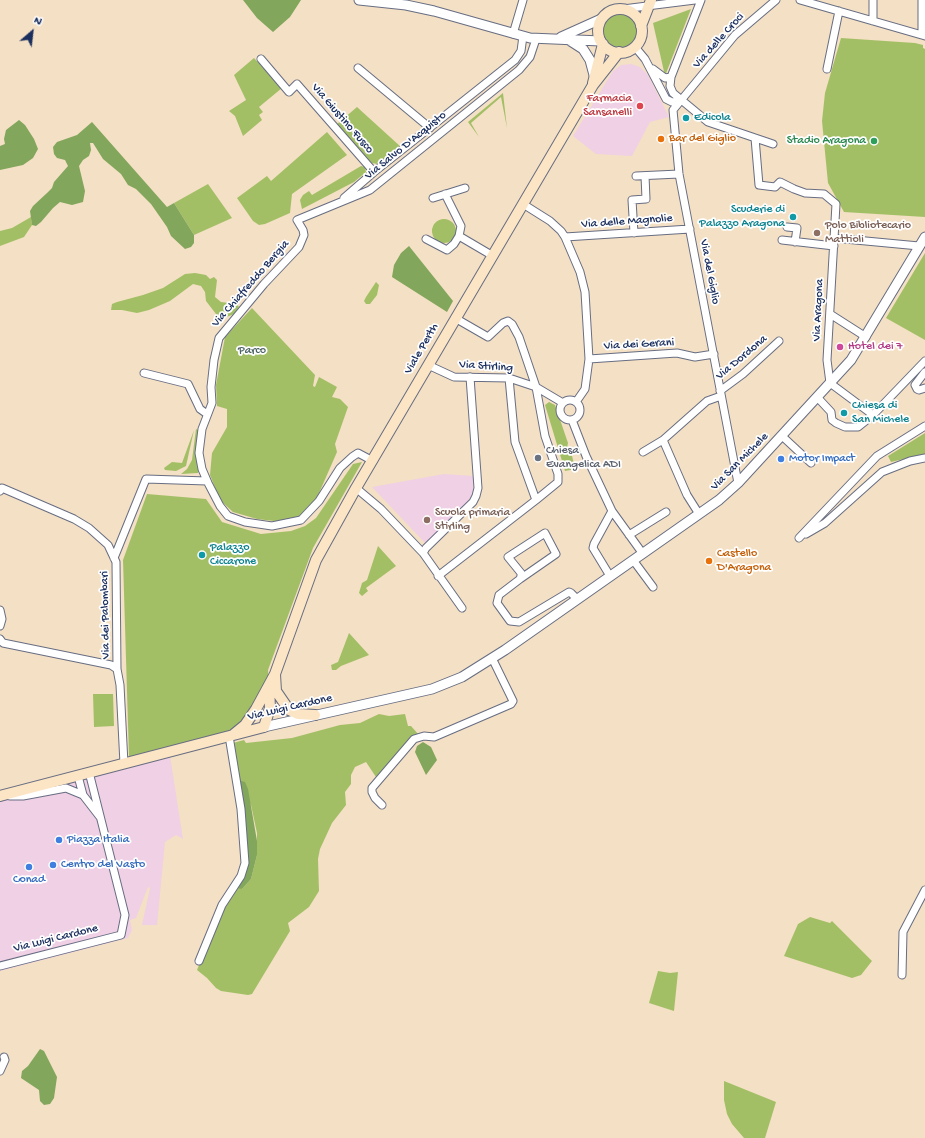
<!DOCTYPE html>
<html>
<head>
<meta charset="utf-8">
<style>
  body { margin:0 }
  #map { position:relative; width:925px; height:1138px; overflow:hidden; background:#f4e0c4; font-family:"Gochi Hand",sans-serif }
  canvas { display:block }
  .north { position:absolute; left:12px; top:12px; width:40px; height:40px; -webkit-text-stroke:3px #fff; paint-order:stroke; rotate:28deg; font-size:11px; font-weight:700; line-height:16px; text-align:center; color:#1b2f5e }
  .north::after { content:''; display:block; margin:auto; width:14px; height:18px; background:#1b2f5e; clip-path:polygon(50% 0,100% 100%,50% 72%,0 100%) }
</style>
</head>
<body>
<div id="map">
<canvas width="925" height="1138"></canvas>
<div class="north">N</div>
</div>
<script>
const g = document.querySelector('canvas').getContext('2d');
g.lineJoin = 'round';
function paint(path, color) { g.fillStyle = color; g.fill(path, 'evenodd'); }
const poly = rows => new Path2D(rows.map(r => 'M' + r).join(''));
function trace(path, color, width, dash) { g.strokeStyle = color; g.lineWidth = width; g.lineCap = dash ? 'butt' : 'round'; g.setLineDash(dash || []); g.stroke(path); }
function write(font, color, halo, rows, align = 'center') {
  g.font = font + ' "Gochi Hand",sans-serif'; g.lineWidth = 3.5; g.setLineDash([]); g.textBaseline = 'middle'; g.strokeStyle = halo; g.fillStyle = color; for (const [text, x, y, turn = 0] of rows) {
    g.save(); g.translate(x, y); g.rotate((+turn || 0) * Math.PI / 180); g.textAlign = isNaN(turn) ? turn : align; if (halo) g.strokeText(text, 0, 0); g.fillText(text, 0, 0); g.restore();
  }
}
const built = poly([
  [631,64,640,67,648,75,669,117,650,122,632,156,596,154,573,136,613,71,621,65],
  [444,474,473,476,474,496,426,544,372,487],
  [170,756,183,839,176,835,165,842,157,925,142,925,150,888,148,887,136,918,130,920,132,930,128,938,0,971,0,800]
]);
const green = poly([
  [691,9,665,76,653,23],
  '603 31a17 17 0 1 1 34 0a17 17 0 1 1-34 0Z',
  [841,38,915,43,923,45,923,48,925,49,925,217,844,212,828,183,822,121,825,93],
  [254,58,282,88,259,107,263,112,259,115,262,120,243,136,235,116,229,111,246,100,234,75],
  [503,93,507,128,501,97,471,123,479,137,468,122],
  [357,107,401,147,377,164,372,163,336,125],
  [327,132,347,155,292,194,290,213,265,224,259,225,253,221,237,198,267,176,271,181],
  [361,166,365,167,366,172,354,182,302,209,300,200,303,195,309,191,312,195],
  [208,184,232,218,194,235,174,203],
  [31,217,32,225,24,237,0,246,0,231,12,228],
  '432 231a12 12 0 1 1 24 0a12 12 0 1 1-24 0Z',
  [925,253,925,340,886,318],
  [195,273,206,275,210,279,214,277,217,280,215,297,221,302,237,304,239,307,234,314,215,322,216,314,206,301,205,292,201,286,193,284,170,301,149,310,137,313,122,310,111,310,112,304,117,302,143,295,163,288,185,274],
  [376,282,379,285,377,295,370,304,366,304,364,301,366,297],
  [252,308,315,375,313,386,315,387,319,377,337,387,332,397,340,399,348,407,335,444,337,452,316,500,299,516,282,522,257,519,233,512,220,500,210,475,212,453,227,427,227,409,217,406,216,385,225,337],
  [549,402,555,405,568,443,567,448,571,451,575,469,565,471,545,405],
  [196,429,198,430,199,436,199,470,198,473,181,474,187,469,192,460],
  [194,430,186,466,176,471,165,470,164,468,172,462,182,463],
  [925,433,925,454,891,462,888,456],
  [362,462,313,548,268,670,269,686,238,731,129,757,123,560,147,494,206,499,222,522,261,534,291,531,305,526,316,518,353,464],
  [378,546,396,566,366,588,368,591,362,596,359,593,362,583,367,580],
  [349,633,369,655,341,666,336,670,332,670,331,665,338,662],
  [93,694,113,694,114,726,94,727],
  [379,714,389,716,405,714,408,726,411,726,419,735,372,786,370,784,376,777,366,762,355,767,351,775,351,784,345,792,346,805,332,823,320,849,318,859,319,891,309,907,288,923,290,931,252,994,248,995,221,991,216,988,207,978,197,970,224,905,236,885,242,889,251,879,257,855,257,833,251,805,238,780,233,743,244,740,246,743,292,738,340,725,360,723],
  [810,917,830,923,832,921,872,961,861,975,852,978,784,956,798,924],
  [658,971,670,973,678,972,674,1011,649,1003],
  [724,1081,776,1102,765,1138,744,1138,732,1124,727,1114,724,1100]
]);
const forest = poly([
  [243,0,301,0,290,17,273,32,257,18],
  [19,120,25,125,34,139,38,149,33,158,23,165,0,170,0,146,5,144,4,139,6,130],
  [92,122,167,207,174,203,194,235,194,243,191,247,185,249,171,236,167,227,151,204,136,189,128,185,121,174,103,159,93,143,90,143,91,150,89,156,83,160,79,166,85,191,83,202,72,205,60,202,53,208,41,222,36,226,32,225,30,211,33,206,47,193,52,188,54,182,68,166,65,160,57,158,54,154,53,147,57,142,77,135],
  [409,246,453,301,447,312,392,277,394,265,401,253],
  [423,742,431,747,437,760,426,775,415,752,417,746],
  [238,780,245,782,248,789,257,841,257,855,251,879,242,889,237,888,236,885,246,868],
  [40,1049,44,1051,57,1077,54,1098,50,1104,44,1105,40,1101,39,1090,21,1078,22,1071,28,1066]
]);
const minor = poly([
  [701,0,671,77,670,86,673,93,708,122,773,144],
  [800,0,925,36],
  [873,0,873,21],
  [922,0,922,35],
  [623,9,695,0],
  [513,34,523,0],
  [635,47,645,59,666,99,672,102,681,100],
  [261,59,289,92,297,84,374,172],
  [358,68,430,128],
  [653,69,665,78,671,77],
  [827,69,839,11],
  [755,138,759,185,775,187,780,182,794,189,805,193,824,194,836,204,827,360,830,383,873,415],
  [636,176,679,174],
  [445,194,461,226,459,236,493,256],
  [344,198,374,172,515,60,521,51,523,36],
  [433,198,465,188],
  [523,204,550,221,561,231,565,237,580,272,585,292,589,359,585,389,576,402],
  [787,227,797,228,795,242],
  [634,233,632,200,646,199,645,176],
  [565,237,690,229],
  [834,238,919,246],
  [426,239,447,250,454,244,459,236],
  [782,240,834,246],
  [830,314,866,337],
  [455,318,488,337,503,323,508,321,512,324,519,337,536,387,545,436,558,474,558,482,536,500],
  [589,359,662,354,677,353,695,357,714,354],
  [428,365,454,377,509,378,536,387,563,403],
  [925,372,915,385,917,389,919,390,925,388],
  [144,373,188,384,200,409,207,414],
  [720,391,743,374,779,341],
  [817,397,831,412,832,420,836,423,845,427,858,427,873,415,925,361],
  '560 410a10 10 0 1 1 20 0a10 10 0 1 1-20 0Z',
  [572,420,586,456,612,511,594,544,593,548,610,576],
  [782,436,811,463],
  [663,440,687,495,699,514],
  [643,452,663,440,707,401,721,396],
  [373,461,358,453,352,457,340,468,319,501,301,520,272,526,245,522,228,516,220,506,208,483,202,469,199,453,202,429,212,403,211,387,214,360,219,338,264,284,299,247,304,235,303,230,297,220,370,190,519,70,530,57,536,39],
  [738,483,679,174,673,110,735,35,776,0],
  [356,488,381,509,423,553],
  [0,491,2,488,74,519,89,528,108,545,116,562,117,669],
  [612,511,643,554],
  [806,534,825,523,882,472,910,461,925,458],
  [629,535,666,512],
  [799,538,877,456,925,426],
  [114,558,146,479,207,481],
  [633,560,653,587],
  [438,576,536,500,515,442,509,378],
  [520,579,556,554,545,533,508,557,521,573,521,576,520,579,499,595,497,603,510,621,519,622,569,592,571,593,577,599],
  [462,608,423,553,426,548,473,502,476,496,478,488,470,377],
  [0,610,2,619,0,626],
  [0,639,3,643,111,665,117,669,120,685,124,764],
  [78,776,83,795,100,817],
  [10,796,23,796,66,788,83,795],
  [382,805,375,798,372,792,372,788,414,739,424,736,434,737,511,704,513,701,492,658],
  [199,961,222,905,241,876,245,863,241,809,229,736],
  [0,966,121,935,125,915,89,772],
  [902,975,903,932,925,890],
  [0,1071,5,1060,4,1057]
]);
const tertiary = poly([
  [359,0,406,5,434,11,530,38,601,41],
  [561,37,601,19],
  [569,40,583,49,590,60,594,75],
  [264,727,432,689,462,677,505,650,719,500,738,483,851,360,925,237]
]);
const secondary = poly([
  '598 31a22 22 0 1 1 44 0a22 22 0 1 1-44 0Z',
  [641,26,651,0],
  [593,83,603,44],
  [275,674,276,691,289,710,298,714,315,715],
  [264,727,270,708,269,687],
  [234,734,245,725,256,709,275,674,316,560,356,488,593,85,619,52],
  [0,796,264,727]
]);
const markers = [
  [640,106,4,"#e0444e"],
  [686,118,4,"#0f9aa8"],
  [661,139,4,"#e8710a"],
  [874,141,4,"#2e9e5b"],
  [793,217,4,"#0f9aa8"],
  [817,233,4,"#8d6e63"],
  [840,347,4,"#d1479c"],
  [844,413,4,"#0f9aa8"],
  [538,458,4,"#6b7280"],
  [781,459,4,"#3f7fe0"],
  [427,520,4,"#8d6e63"],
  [202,555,4,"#0f9aa8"],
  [709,561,4,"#e8710a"],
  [59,840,4,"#3f7fe0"],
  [53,865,4,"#3f7fe0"],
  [29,867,4,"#3f7fe0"]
];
const streetNames = [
  ["Via delle Croci",719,41,-48],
  ["Via Giustino Fusco",342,119,49],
  ["Via Salvo D'Acquisto",406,146,-39],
  ["Via delle Magnolie",627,222,-4],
  ["Via del Giglio",709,272,79],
  ["Via Chiafreddo Bergia",251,284,-49],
  ["Via Aragona",819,310,-87],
  ["Via dei Gerani",639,345,-3],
  ["Viale Perth",422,349,-60],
  ["Via Dordona",742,358,-40],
  ["Via Stirling",486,367,4],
  ["Via San Michele",740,462,-45],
  ["Via dei Palombari",106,615,-91],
  ["Via Luigi Cardone",290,708,-13],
  ["Via Luigi Cardone",56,939,-14]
];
const healthNames = [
  ["Farmacia",632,99],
  ["Sansanelli",632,113]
];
const cultureNames = [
  ["Edicola",694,118],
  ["Scuderie di",785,210,"right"],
  ["Palazzo Aragona",785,224,"right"],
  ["Chiesa di",852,406],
  ["San Michele",852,420],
  ["Palazzo",210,548],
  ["Ciccarone",210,562]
];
const foodNames = [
  ["Bar del Giglio",669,139],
  ["Castello",717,554],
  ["D'Aragona",717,568]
];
const leisureNames = [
  ["Stadio Aragona",866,141]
];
const educationNames = [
  ["Polo Bibliotecario",825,226],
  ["Mattioli",825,240],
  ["Scuola primaria",435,513],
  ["Stirling",435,527]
];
const hotelNames = [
  ["Hotel dei 7",848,347]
];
const parkNames = [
  ["Parco",252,351]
];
const worshipNames = [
  ["Chiesa",546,451],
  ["Evangelica ADI",546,465]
];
const shopNames = [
  ["Motor Impact",789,459],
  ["Piazza Italia",67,840],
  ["Centro del Vasto",61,865],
  ["Conad",29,880,"center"]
];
paint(built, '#f0d0e4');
paint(green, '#a3bf66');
paint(forest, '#82a65b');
trace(minor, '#676d82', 9);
trace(tertiary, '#676d82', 11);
trace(secondary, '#676d82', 12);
trace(minor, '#fff', 7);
trace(tertiary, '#fff', 9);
trace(secondary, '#fce5c4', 10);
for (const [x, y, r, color] of markers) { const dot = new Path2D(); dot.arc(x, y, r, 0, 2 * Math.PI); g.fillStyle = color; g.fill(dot); trace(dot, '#fff', 1.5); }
write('12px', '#1b2f5e', '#fff', streetNames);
write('12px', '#be3a42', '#fff', healthNames, 'right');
write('12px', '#0d838f', '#fff', cultureNames, 'left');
write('12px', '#c56008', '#fff', foodNames, 'left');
write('12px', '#27864d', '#fff', leisureNames, 'right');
write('12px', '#785e54', '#fff', educationNames, 'left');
write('12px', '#b23c85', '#fff', hotelNames, 'left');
write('12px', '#4b6161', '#fff', parkNames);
write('12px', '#5b616d', '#fff', worshipNames, 'left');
write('12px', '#366cbe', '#fff', shopNames, 'left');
</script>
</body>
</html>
